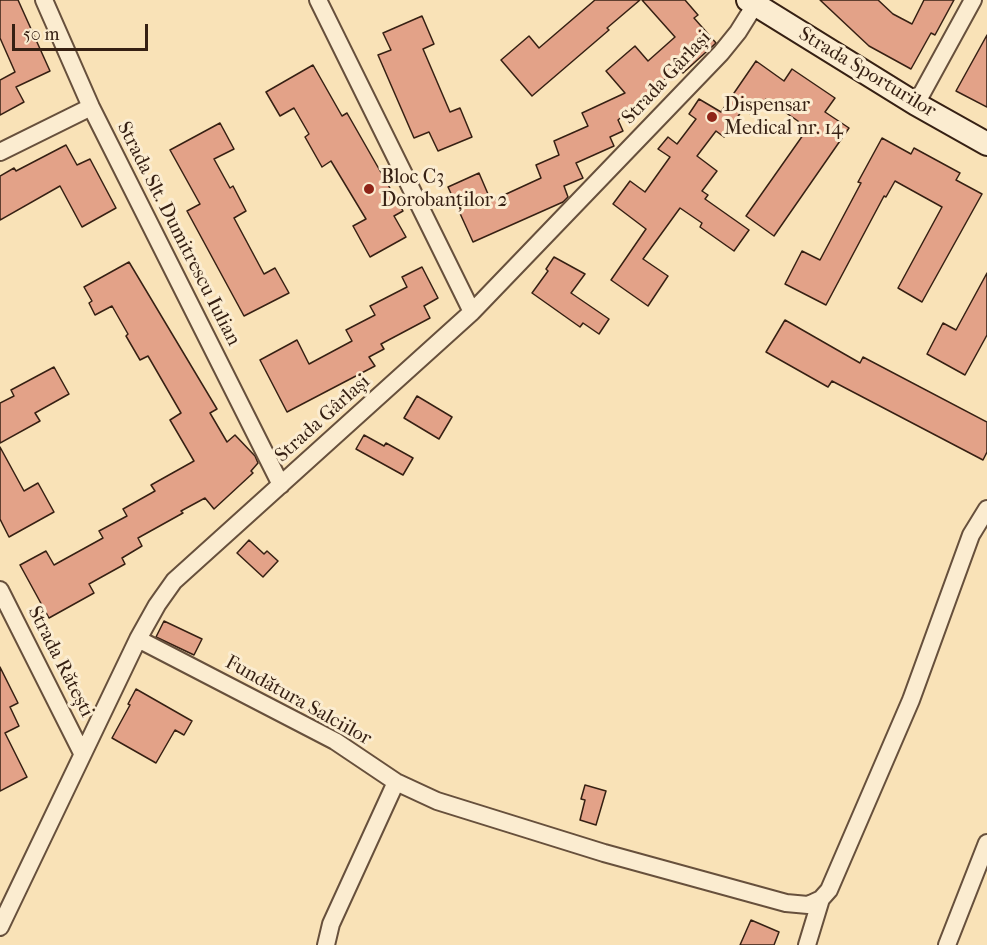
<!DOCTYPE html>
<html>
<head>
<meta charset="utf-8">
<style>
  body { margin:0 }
  #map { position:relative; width:987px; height:945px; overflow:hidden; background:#f9e2b7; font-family:"IM FELL French Canon",serif }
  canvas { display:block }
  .scale { position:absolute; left:12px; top:24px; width:136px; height:27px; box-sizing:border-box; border:3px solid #362013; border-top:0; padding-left:8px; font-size:18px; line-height:21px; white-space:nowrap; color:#362013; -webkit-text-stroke:4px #fbecd0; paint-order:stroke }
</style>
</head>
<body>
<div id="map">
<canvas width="987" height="945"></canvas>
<div class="scale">50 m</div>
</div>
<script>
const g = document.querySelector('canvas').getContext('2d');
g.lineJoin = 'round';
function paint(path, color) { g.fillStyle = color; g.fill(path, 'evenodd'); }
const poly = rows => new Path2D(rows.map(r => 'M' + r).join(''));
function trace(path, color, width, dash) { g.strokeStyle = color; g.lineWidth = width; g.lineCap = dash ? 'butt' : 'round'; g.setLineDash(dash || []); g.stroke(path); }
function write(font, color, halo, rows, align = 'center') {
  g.font = font + ' "IM FELL French Canon",serif'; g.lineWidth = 6; g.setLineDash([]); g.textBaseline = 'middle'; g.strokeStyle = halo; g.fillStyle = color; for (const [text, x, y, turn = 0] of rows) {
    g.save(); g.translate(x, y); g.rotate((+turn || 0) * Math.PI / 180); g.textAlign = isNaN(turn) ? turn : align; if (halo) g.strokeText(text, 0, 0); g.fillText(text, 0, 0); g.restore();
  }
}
const building = poly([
  [0,0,18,0,50,71,16,87,24,102,0,115,0,80,15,72,0,38,0,0],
  [595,0,640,0,607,28,609,30,532,96,501,60,529,36,539,48,595,0],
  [642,0,685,0,698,15,694,18,716,43,683,73,678,68,618,120,623,131,610,137,614,146,576,163,583,178,564,186,568,197,563,202,473,242,448,187,479,173,491,201,541,178,536,165,559,155,554,141,588,126,582,113,625,93,606,71,635,46,648,61,675,37,642,0],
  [820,0,878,0,893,14,912,24,924,0,954,0,935,35,931,33,911,69,869,46,820,0],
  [422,16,434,44,423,49,450,112,460,108,472,137,438,151,429,132,414,138,378,55,391,50,383,33,422,16],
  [987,35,987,107,956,91,987,35],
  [756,61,784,81,792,69,835,98,825,112,849,128,774,236,746,216,808,128,766,99,754,116,743,109,724,137,716,131,697,156,717,171,702,191,708,195,705,199,749,230,734,251,700,227,702,223,680,208,643,259,668,276,648,306,611,280,646,229,613,204,630,181,645,192,670,157,658,149,668,137,677,144,696,119,689,114,699,99,721,112,756,61],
  [313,65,342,116,347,113,403,211,394,216,406,237,370,257,353,226,366,219,331,161,322,167,305,137,309,134,294,108,280,116,266,92,313,65],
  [220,123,234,149,214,159,230,188,233,186,246,211,234,218,264,274,275,268,289,293,244,316,187,211,200,204,170,150,220,123],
  [882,138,911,154,914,148,960,173,956,180,982,194,922,302,898,288,942,207,895,181,886,197,884,196,826,305,785,284,802,251,820,260,861,183,858,182,882,138],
  [66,145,77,165,90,159,116,208,82,227,60,186,0,220,0,176,14,168,16,171,66,145],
  [554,257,585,274,571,293,609,319,599,334,583,323,580,327,532,293,548,271,546,269,554,257],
  [129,262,217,409,210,413,227,442,235,435,255,456,258,463,251,471,253,473,214,509,205,498,181,511,183,513,138,538,142,546,122,558,125,564,89,584,94,593,49,618,20,565,46,551,54,565,103,538,99,531,127,516,123,509,155,491,151,485,194,461,170,420,181,413,148,356,140,360,126,336,128,334,112,306,95,315,89,303,92,301,84,287,129,262],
  [422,267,438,298,424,306,430,318,381,344,384,349,369,357,375,366,287,412,260,360,297,340,309,364,352,341,346,330,375,315,370,306,407,287,402,277,422,267],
  [987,273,987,335,965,375,927,354,943,323,956,330,987,273],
  [785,320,860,363,863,357,987,422,987,452,983,460,832,381,828,387,766,352,785,320],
  [54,367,69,394,35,413,40,421,0,443,0,403,14,396,11,390,54,367],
  [417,396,452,417,439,439,404,418,417,396],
  [364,435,384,446,386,443,413,458,403,475,356,449,364,435],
  [0,447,24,491,38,483,54,512,9,537,0,519,0,447],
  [249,540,264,554,267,551,278,561,263,577,237,553,249,540],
  [164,621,202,639,194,655,156,637,164,621],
  [0,667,18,703,10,707,19,726,5,733,27,777,0,791,0,667],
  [136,689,192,721,184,735,175,730,156,763,112,738,130,705,128,704,136,689],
  [585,785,606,791,596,825,580,820,585,800,581,799,585,785],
  [751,920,779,932,774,945,740,945,751,920]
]);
const street = poly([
  [44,0,91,107,281,485],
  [318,0,472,312],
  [916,104,973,0],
  [0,152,91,107],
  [0,590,82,753],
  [138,639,335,741,396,782,437,801,604,853,786,903,808,905,821,899,829,890,911,700,971,535,987,509],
  [0,927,138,639,157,605,174,581,472,312,721,53,738,32,758,0],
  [326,945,331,924,396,782],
  [807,945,821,899],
  [947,945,987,843]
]);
const secondary = poly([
  [748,0,916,104,987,144]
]);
const markers = [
  [712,117,6,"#8f2418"],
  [369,189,6,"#8f2418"]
];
const streetNames = [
  ["Strada Sporturilor",867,73,31],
  ["Strada Gârlași",667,78,-47],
  ["Strada Slt. Dumitrescu Iulian",178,234,63],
  ["Strada Gârlași",323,419,-42],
  ["Strada Rătești",60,662,63],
  ["Fundătura Salciilor",298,701,29]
];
const poiNames = [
  ["Dispensar",724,106],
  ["Medical nr. 14",724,129],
  ["Bloc C3",381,178],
  ["Dorobanților 2",381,201]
];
paint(building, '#e3a288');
trace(building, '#362013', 1.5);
trace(street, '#67503c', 20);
trace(secondary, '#362013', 26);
trace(street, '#fbecd0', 16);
trace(secondary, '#fbecd0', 22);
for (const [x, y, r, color] of markers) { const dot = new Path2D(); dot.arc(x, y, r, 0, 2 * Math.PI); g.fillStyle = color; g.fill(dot); trace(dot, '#fbecd0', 2); }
write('20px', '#362013', '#fbecd0', streetNames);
write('20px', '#362013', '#fbecd0', poiNames, 'left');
</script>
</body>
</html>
